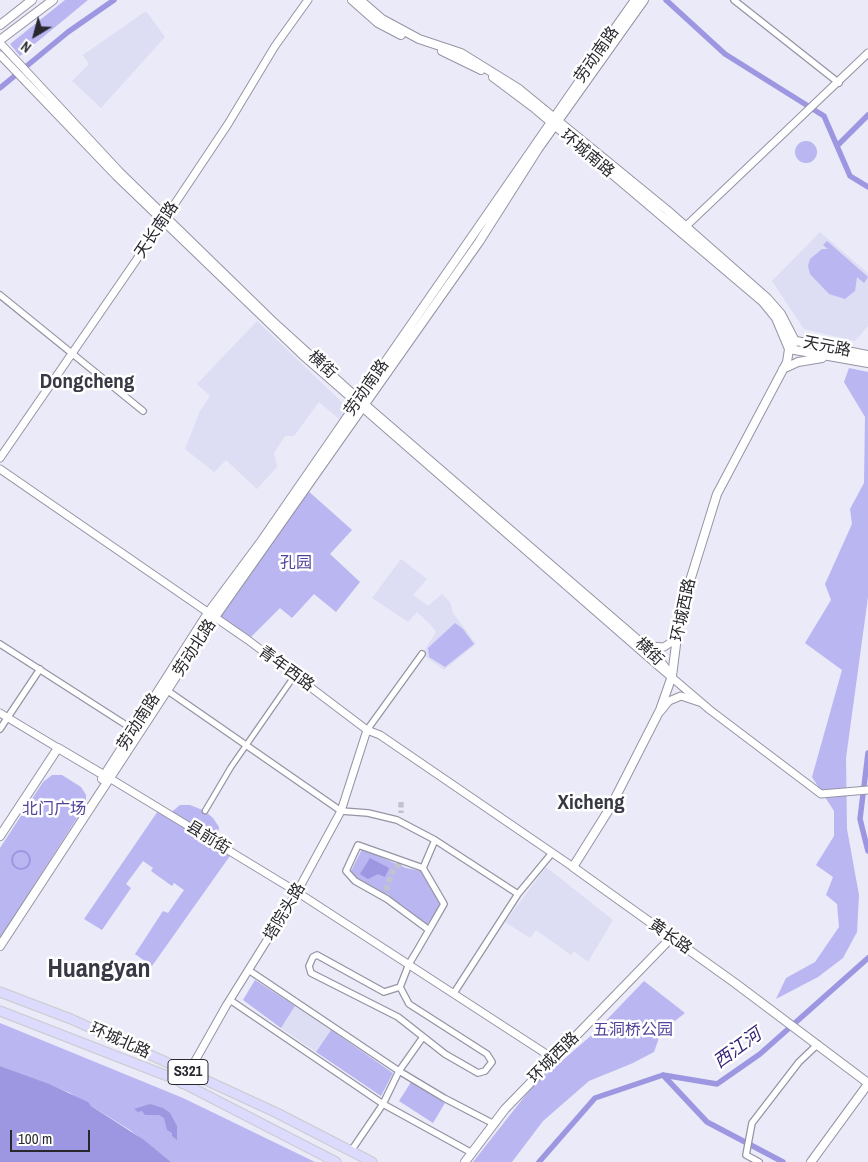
<!DOCTYPE html>
<html>
<head>
<meta charset="utf-8">
<style>
  body { margin:0 }
  #map { position:relative; width:868px; height:1162px; overflow:hidden; background:#eaeaf9; font-family:"Archivo Narrow",sans-serif }
  canvas { display:block }
  .north { position:absolute; left:10px; top:10px; width:50px; height:50px; -webkit-text-stroke:4px #fff; paint-order:stroke; rotate:217deg; font-size:14px; font-weight:700; line-height:20px; text-align:center; color:#27272d }
  .north::after { content:''; display:block; margin:auto; width:18px; height:22px; background:#27272d; clip-path:polygon(50% 0,100% 100%,50% 72%,0 100%) }
  .scale { position:absolute; left:10px; top:1130px; width:80px; height:22px; box-sizing:border-box; border:2px solid #27272d; border-top:0; padding-left:6px; font-size:15px; line-height:18px; white-space:nowrap; color:#27272d; -webkit-text-stroke:4px #fff; paint-order:stroke }
</style>
</head>
<body>
<div id="map">
<canvas width="868" height="1162"></canvas>
<div class="north">N</div>
<div class="scale">100 m</div>
</div>
<script>
const g = document.querySelector('canvas').getContext('2d');
g.lineJoin = 'round';
function paint(path, color) { g.fillStyle = color; g.fill(path, 'evenodd'); }
const poly = rows => new Path2D(rows.map(r => 'M' + r).join(''));
function trace(path, color, width, dash) { g.strokeStyle = color; g.lineWidth = width; g.lineCap = dash ? 'butt' : 'round'; g.setLineDash(dash || []); g.stroke(path); }
function write(font, color, halo, rows, align = 'center') {
  g.font = font + ' "Archivo Narrow","Noto Sans SC",sans-serif'; g.lineWidth = 5; g.setLineDash([]); g.textBaseline = 'middle'; g.strokeStyle = halo; g.fillStyle = color; for (const [text, x, y, turn = 0] of rows) {
    g.save(); g.translate(x, y); g.rotate((+turn || 0) * Math.PI / 180); g.textAlign = isNaN(turn) ? turn : align; if (halo) g.strokeText(text, 0, 0); g.fillText(text, 0, 0); g.restore();
  }
}
const built = poly([
  [146,11,165,37,101,108,72,81,89,64,83,55],
  [820,232,868,273,868,326,855,341,804,329,772,281],
  [257,321,348,408,340,420,319,402,294,436,285,436,274,453,277,467,257,489,226,460,214,472,185,449,200,411,210,396,197,384],
  [401,559,427,579,413,595,428,606,442,594,450,602,453,613,476,644,444,670,422,654,436,632,429,623,417,612,408,622,372,598],
  [546,867,613,920,588,962,574,951,571,955,536,930,530,938,505,922],
  [295,1006,331,1030,316,1052,281,1028]
]);
const green = poly([
  [65,0,88,0,20,56,10,44],
  '795 152a11 11 0 1 1 22 0a11 11 0 1 1-22 0Z',
  [827,241,868,277,864,283,857,277,855,291,845,299,829,294,810,274,808,266,810,259,822,249,828,249,823,245],
  [849,368,868,372,868,597,846,758,847,829,859,895,857,932,843,958,818,977,776,999,786,978,815,962,839,927,837,904,826,895,833,877,816,865,834,836,834,811,812,777,842,670,805,643,831,600,825,584,852,524,850,509,864,483,865,417,844,382],
  [306,489,352,530,330,554,360,582,336,612,314,594,292,618,280,608,248,640,215,617],
  [455,623,463,629,474,644,445,667,429,657,428,648],
  [52,775,62,775,81,787,86,795,86,804,0,938,0,848,43,782],
  [180,805,190,805,205,811,213,818,219,827,217,843,232,853,152,966,135,954,163,911,168,913,184,890,174,883,172,886,151,871,153,868,143,861,126,884,131,888,102,930,84,919,160,808,169,814],
  [362,849,406,868,421,871,441,904,427,925,403,906,359,880,351,871],
  [255,980,295,1006,281,1028,243,1000],
  [644,981,685,1013,661,1032,654,1052,633,1063,589,1081,543,1121,512,1162,473,1162,532,1087,594,1033],
  [0,1023,183,1098,315,1162,171,1162,130,1130,70,1093,0,1066],
  [331,1030,393,1073,381,1096,316,1052],
  [411,1082,445,1103,433,1123,399,1101]
]);
const water = poly([
  [301,554,306,554,311,559,311,565,307,570,295,559],
  [370,858,389,868,385,877,378,874,368,879,360,874],
  [0,1066,49,1084,88,1102,91,1106,144,1140,171,1162,0,1162],
  [150,1104,163,1108,170,1113,177,1126,177,1140,172,1136,172,1133,167,1130,164,1118,159,1115,145,1115,142,1111,138,1112,134,1109]
]);
const stream = poly([
  '12 860a9 9 0 1 1 18 0a9 9 0 1 1-18 0Z'
]);
const canal = poly([
  [666,0,725,54,824,116,850,176,868,187],
  [0,88,68,32,114,0],
  [837,146,868,115],
  [868,753,860,819,868,851],
  [663,1075,707,1122,783,1162],
  [539,1162,595,1098,663,1075,717,1084,760,1054,868,958]
]);
const minorTunnel = poly([
  [401,802,401,813],
  [387,899,387,886,394,869,402,862]
]);
const pedestrian = poly([
  [205,811,231,767,295,675]
]);
const minor = poly([
  [734,0,839,83],
  [0,295,143,411],
  [0,644,137,732],
  [168,691,341,811,368,813,397,820,435,840,518,894],
  [0,729,40,669],
  [367,730,422,654],
  [423,868,435,840],
  [250,971,399,1071,444,1098,494,1124],
  [400,987,409,1004,487,1054,492,1062,485,1071,478,1073,445,1054,398,1017,311,973,309,966,313,957,317,955,384,992,400,987,409,964,418,949,429,930,444,904,423,868,358,845,346,871,355,881,387,899,429,930],
  [454,993,518,894,552,853],
  [230,1000,383,1104,472,1153],
  [351,1151,383,1104,399,1071,423,1037],
  [759,1162,746,1155,752,1123,799,1062,818,1044]
]);
const tertiary = poly([
  [0,43,120,172,272,320,359,399,656,655,666,668],
  [0,55,116,176,302,355,656,664,710,710,821,794,868,790],
  [683,229,868,53],
  [0,458,166,217,228,124,275,46,308,0],
  [0,469,248,640,367,730,380,735,573,867],
  [645,643,650,646,664,647,673,641,676,633],
  [661,711,669,701,681,696,699,702],
  [0,713,58,748],
  [111,779,297,892,554,1059],
  [182,1084,226,1006,297,892,341,811,367,730]
]);
const secondary = poly([
  [352,0,378,23,401,35],
  [360,0,382,19,419,39,461,53,519,89,667,210,767,298,781,314,795,341,789,349,787,362,717,494,680,613,672,676,660,710,610,808,573,867,735,983,868,1083],
  [0,25,32,0],
  [0,40,53,0],
  [604,44,635,0],
  [442,51,481,70],
  [493,77,533,107,763,302,776,318,789,349],
  [791,340,868,355],
  [789,349,868,363],
  [783,369,798,362,822,358],
  [102,779,208,613,260,543,594,60],
  [0,836,58,748,107,777],
  [0,946,215,617,479,242,538,149,644,0],
  [465,1162,505,1109,671,938],
  [811,1162,868,1084]
]);
const primary = poly([
  [0,992,71,1019,188,1072,277,1113,372,1162],
  [0,1011,175,1079,336,1162]
]);
const shields = [
  [188,1072,40]
];
const shieldNames = [
  ["S321",188,1072]
];
const streetNames = [
  ["劳动南路",597,55,-55],
  ["环城南路",587,154,40],
  ["天长南路",157,230,-56],
  ["天元路",827,347,11],
  ["横街",322,365,43],
  ["劳动南路",367,388,-55],
  ["环城西路",684,610,-78],
  ["劳动北路",195,648,-57],
  ["横街",649,652,44],
  ["青年西路",286,669,36],
  ["劳动南路",139,722,-57],
  ["县前街",208,838,32],
  ["塔院头路",285,912,-59],
  ["黄长路",670,937,35],
  ["环城北路",120,1041,24],
  ["环城西路",554,1058,-45]
];
const parkNames = [
  ["孔园",296,564],
  ["北门广场",54,810],
  ["五洞桥公园",633,1031]
];
const waterNames = [
  ["西江河",738,1049,-36]
];
const districtNames = [
  ["Dongcheng",87,382],
  ["Xicheng",591,803]
];
const townNames = [
  ["Huangyan",99,970]
];
paint(built, '#ddddf4');
paint(green, '#b9b6f1');
paint(water, '#9d97e1');
trace(stream, '#9d97e1', 2);
trace(canal, '#9d97e1', 5.5);
trace(minorTunnel, '#c3c3d0', 5.5, [5.5, 3]);
trace(pedestrian, '#9594a3', 7);
trace(minor, '#9594a3', 8);
trace(tertiary, '#9594a3', 9);
trace(secondary, '#9594a3', 10);
trace(primary, '#cbcbcd', 11);
trace(pedestrian, '#fff', 4.5);
trace(minor, '#fff', 5.5);
trace(tertiary, '#fff', 7);
trace(secondary, '#fff', 8);
trace(primary, '#dcdafd', 9);
for (const [x, y, w] of shields) { const box = new Path2D(); box.roundRect(x - w / 2, y - 12.5, w, 25, 4); g.fillStyle = '#fff'; g.fill(box); trace(box, '#27272d', 1); }
write('bold 15px', '#27272d', null, shieldNames);
write('16px', '#27272d', '#fff', streetNames);
write('16px', '#51439a', '#fff', parkNames);
write('italic 18px', '#372479', '#fff', waterNames);
write('bold 21px', '#393945', '#fff', districtNames);
write('bold 26px', '#393945', '#fff', townNames);
</script>
</body>
</html>
